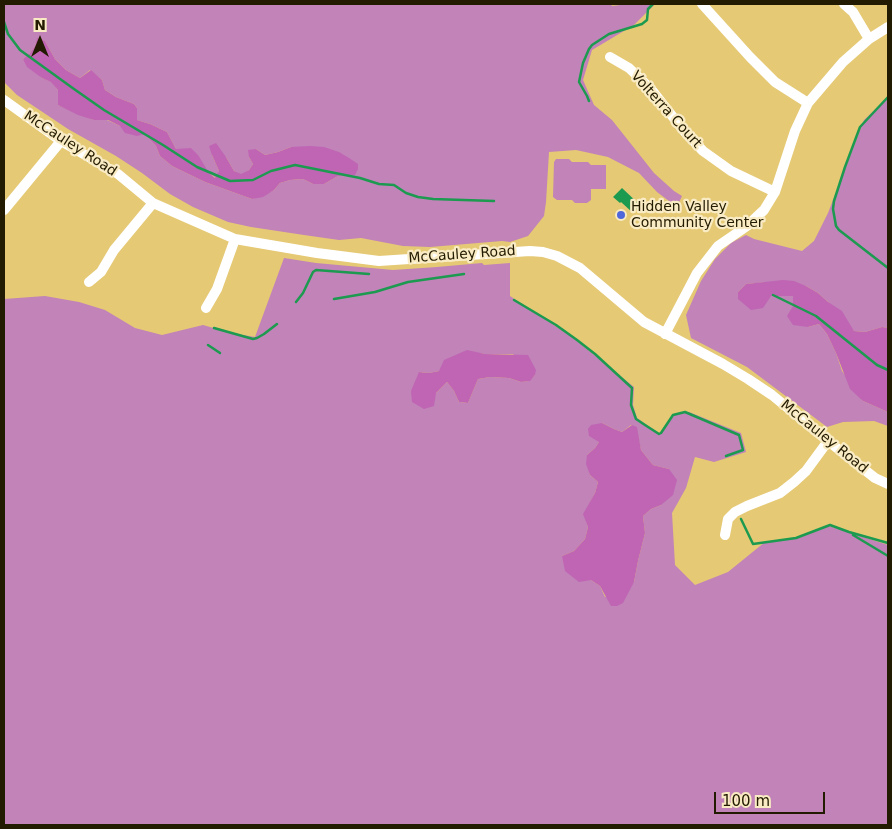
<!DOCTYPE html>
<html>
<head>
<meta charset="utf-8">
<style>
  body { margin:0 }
  #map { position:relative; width:892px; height:829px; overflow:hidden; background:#e5c975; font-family:"DejaVu Sans",sans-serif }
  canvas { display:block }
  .frame { position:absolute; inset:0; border:5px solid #231b01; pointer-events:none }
  .north { position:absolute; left:15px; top:15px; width:50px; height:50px; -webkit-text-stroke:4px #f9ebc3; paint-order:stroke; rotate:0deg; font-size:14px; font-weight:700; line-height:20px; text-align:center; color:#231b01 }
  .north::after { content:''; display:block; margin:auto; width:18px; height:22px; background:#231b01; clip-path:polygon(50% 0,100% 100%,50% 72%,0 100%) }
  .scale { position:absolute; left:714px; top:792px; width:111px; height:22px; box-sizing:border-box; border:2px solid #231b01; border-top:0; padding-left:6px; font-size:15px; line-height:18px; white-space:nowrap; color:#231b01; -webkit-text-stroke:4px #f9ebc3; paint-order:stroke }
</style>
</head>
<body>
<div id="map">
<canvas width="892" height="829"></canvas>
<div class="frame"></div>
<div class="north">N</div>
<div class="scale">100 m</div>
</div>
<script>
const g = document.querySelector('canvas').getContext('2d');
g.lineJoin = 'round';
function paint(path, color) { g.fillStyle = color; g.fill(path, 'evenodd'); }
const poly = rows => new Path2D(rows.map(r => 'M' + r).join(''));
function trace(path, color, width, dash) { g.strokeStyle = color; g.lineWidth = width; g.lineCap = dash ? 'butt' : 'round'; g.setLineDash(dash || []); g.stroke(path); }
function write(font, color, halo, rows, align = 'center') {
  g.font = font + ' "DejaVu Sans",sans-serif'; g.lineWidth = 4.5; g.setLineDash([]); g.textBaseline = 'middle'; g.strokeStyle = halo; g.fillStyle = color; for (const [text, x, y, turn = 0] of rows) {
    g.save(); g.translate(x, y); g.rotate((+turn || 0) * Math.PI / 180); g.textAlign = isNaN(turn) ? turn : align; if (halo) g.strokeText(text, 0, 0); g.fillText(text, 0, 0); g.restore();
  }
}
const green = poly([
  [4,4,611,4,612,6,629,4,655,4,634,25,592,50,583,80,594,105,612,120,654,173,674,191,682,196,677,207,657,192,639,173,608,157,576,150,549,152,546,202,544,216,528,236,510,242,502,241,430,247,403,246,361,238,339,240,304,235,251,227,228,222,193,207,170,194,142,173,116,156,68,129,17,95,4,82],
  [37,39,45,41,55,59,66,70,80,78,90,70,102,80,105,90,116,97,134,104,137,108,137,120,150,124,167,132,176,149,216,178,219,171,212,155,226,157,234,171,241,175,249,170,253,164,249,157,256,149,265,155,278,152,291,147,346,176,338,176,324,184,313,184,303,179,290,180,280,183,274,190,266,194,252,199,205,182,172,166,160,156,156,146,145,134,120,126,107,120,94,120,58,105,58,90,52,82,42,78,23,59,30,53,35,46],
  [888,97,888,328,882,327,865,332,854,331,828,302,818,293,806,286,769,282,746,284,738,292,771,296,793,296,793,306,808,327,819,324,827,334,836,353,842,371,863,401,888,412,888,426,874,421,843,422,827,427,747,367,691,338,686,315,701,281,715,259,731,243,746,235,754,239,802,251,814,241,828,213,864,120],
  [556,159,569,159,572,162,588,162,591,165,606,165,606,189,591,189,591,200,587,203,575,203,572,200,557,200,553,197,554,162],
  [284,258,316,263,393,270,437,267,482,263,484,265,510,263,510,296,572,337,634,387,633,405,637,418,660,434,675,414,689,412,741,433,746,452,714,462,695,457,686,488,672,513,675,565,695,585,728,572,765,542,799,538,829,526,888,545,888,825,4,825,4,299,45,296,79,302,105,310,135,328,162,335,203,325,231,333,255,337],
  [477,353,485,354,513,354,535,375,529,381,521,382,509,378,490,377,478,379,468,403,459,402,454,391,447,382,436,393,419,372,429,373,439,371],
  [602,423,614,429,622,432,631,425,636,427,641,450,653,465,669,469,661,505,651,509,643,516,645,533,638,561,634,582,605,597,600,586,591,580,562,556,574,551,585,539,588,527,584,514,595,493,598,482,590,475,587,455,595,448,599,442]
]);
const forest = poly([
  [37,38,45,41,55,59,66,70,80,78,91,70,102,80,105,90,116,97,134,104,137,108,137,120,150,124,167,132,176,149,191,148,198,155,209,173,215,178,219,171,212,155,209,146,216,143,226,157,234,171,241,174,249,170,253,164,249,157,248,150,256,149,265,155,278,152,291,147,310,146,324,147,339,152,349,158,358,164,358,169,355,175,338,176,324,184,313,184,303,179,290,180,280,183,274,190,263,197,252,199,205,182,172,166,160,156,156,146,145,134,137,136,125,133,120,126,108,120,94,120,78,115,58,105,58,90,51,82,42,78,27,67,23,59,30,53,35,46],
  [783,280,794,281,806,286,818,293,828,302,842,311,854,331,865,332,882,327,888,328,888,412,863,401,850,389,836,353,827,334,819,324,808,327,793,325,787,316,793,306,793,296,771,296,763,308,751,310,738,299,738,292,746,284],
  [467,350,485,354,528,355,536,370,535,375,530,381,521,382,509,378,490,377,478,379,468,403,459,402,454,391,447,382,436,393,434,406,424,409,412,402,411,391,419,372,429,373,439,371,444,360],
  [602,423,614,429,622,432,632,425,637,427,641,450,653,465,669,469,677,480,673,495,661,505,651,509,643,516,645,533,638,561,634,582,623,603,617,606,611,606,600,586,591,580,579,582,565,571,562,556,574,551,585,539,588,527,583,514,595,493,598,482,590,475,586,464,587,455,595,448,599,442,589,436,588,429,591,425]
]);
const water = poly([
  [622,188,640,205,633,213,621,202,620,203,613,197]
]);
const stream = poly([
  [4,22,8,34,20,50,74,89,104,110,163,145,197,167,230,181,253,180,271,171,295,165,360,178,379,184,394,185,406,193,418,197,433,199,494,201],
  [888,97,860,127,845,167,834,201,833,209,836,226,839,230,888,268],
  [589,101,587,96,579,82,583,63,589,49,592,45,609,34,642,24,647,20,648,9,653,4],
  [773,295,816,316,877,365,888,370],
  [334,299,375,292,408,282,464,274],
  [514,300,556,325,577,340,595,354,632,388,631,405,636,419,645,425,659,434,661,433,673,415,685,412,739,435,743,450,726,456],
  [296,302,303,293,313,272,316,270,369,274],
  [214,328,253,339,257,338,264,334,277,324],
  [208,345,220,353],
  [741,519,753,544,796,538,830,525,849,532,888,543],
  [853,535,888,556]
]);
const minor = poly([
  [702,4,750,57,775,82,808,103],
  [844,4,853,12,869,39],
  [610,57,629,68,651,89,684,131,703,151,731,171,775,192],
  [4,100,61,141,118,174,153,203,235,239,317,253,379,261,530,251,543,252,557,256,580,268,644,322,723,364,748,379,772,395,828,441,875,478,888,484],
  [4,210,61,141],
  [89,282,101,272,114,250,153,203],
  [206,308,217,289,235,239],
  [665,334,697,273,718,246,747,226,764,210,775,192,795,131,808,103,843,62,869,39,888,27],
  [725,535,728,519,735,512,747,506,780,493,794,482,806,471,828,441]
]);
const markers = [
  [621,215,5,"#5066db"]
];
const streetNames = [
  ["Volterra Court",666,110,48],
  ["McCauley Road",70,144,33],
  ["McCauley Road",462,255,-4],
  ["McCauley Road",824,437,39]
];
const poiNames = [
  ["Hidden Valley",631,207],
  ["Community Center",631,223]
];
paint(green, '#c183b8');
paint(forest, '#bf65b4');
paint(water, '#1c9a50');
trace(stream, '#1c9a50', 2.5);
trace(minor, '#fff', 10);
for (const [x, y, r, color] of markers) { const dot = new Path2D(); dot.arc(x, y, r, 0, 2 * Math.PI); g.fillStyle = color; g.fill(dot); trace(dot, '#f9ebc3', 2); }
write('14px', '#231b01', '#f9ebc3', streetNames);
write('14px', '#231b01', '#f9ebc3', poiNames, 'left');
</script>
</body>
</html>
